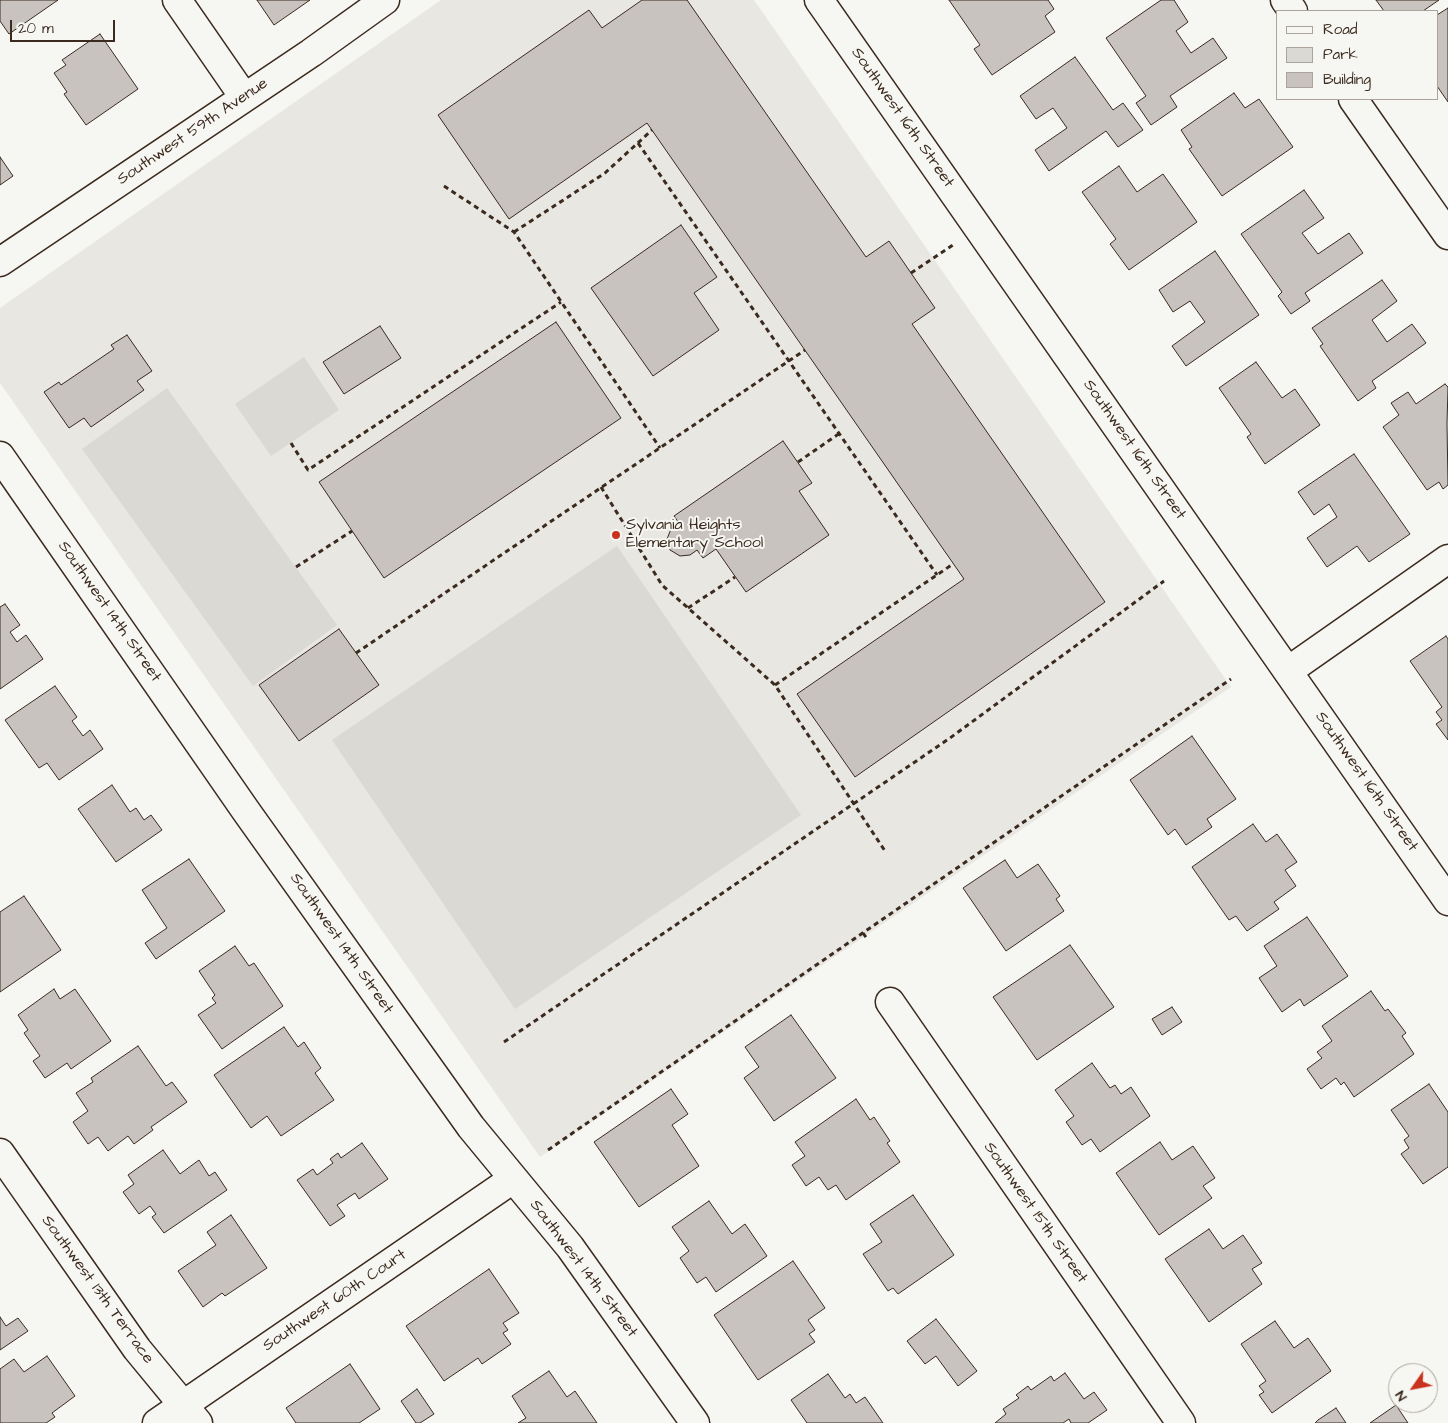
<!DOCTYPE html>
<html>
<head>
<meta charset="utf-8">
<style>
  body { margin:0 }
  #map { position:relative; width:1448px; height:1423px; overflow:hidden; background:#f6f6f2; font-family:"Architects Daughter",sans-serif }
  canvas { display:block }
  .legend { position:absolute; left:1276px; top:10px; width:162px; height:90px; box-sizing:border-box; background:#f6f6f2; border:1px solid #aba49d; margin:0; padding:6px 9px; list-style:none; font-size:15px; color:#3b2a1e }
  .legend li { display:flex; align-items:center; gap:10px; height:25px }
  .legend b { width:25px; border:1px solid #aba49d }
  .north { position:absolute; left:1388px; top:1363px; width:50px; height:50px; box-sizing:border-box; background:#f6f6f2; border:1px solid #aba49d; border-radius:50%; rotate:237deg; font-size:14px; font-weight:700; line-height:20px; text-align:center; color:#3b2a1e }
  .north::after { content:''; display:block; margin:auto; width:18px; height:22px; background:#c8321e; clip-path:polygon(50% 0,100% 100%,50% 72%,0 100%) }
  .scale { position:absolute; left:10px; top:20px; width:105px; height:22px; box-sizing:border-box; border:2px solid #3b2a1e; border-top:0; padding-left:6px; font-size:15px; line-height:18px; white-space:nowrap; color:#3b2a1e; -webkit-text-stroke:4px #f6f6f2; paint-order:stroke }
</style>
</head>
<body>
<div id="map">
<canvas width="1448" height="1423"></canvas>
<ul class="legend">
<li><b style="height:6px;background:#f6f6f2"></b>Road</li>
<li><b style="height:14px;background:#dad9d3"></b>Park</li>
<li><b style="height:14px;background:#c8c3be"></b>Building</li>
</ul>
<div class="north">N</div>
<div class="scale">20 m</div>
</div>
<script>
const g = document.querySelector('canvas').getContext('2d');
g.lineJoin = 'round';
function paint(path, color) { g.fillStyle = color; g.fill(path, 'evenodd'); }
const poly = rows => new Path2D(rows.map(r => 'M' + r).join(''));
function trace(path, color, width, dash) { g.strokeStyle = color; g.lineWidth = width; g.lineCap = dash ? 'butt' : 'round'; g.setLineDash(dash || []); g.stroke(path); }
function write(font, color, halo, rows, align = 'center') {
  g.font = font + ' "Architects Daughter",sans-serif'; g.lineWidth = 4; g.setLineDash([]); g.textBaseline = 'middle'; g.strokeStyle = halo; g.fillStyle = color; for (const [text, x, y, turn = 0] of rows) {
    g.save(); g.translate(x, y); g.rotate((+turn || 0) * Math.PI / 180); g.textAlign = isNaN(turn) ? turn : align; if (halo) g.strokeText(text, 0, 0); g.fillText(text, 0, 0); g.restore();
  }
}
const built = poly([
  [441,0,754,0,1231,687,540,1157,0,383,0,308]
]);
const green = poly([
  [304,357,339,410,271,456,235,404],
  [167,388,337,625,253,686,82,449],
  [617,546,801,815,515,1009,332,740]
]);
const building = poly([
  [0,0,58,0,9,34,0,21,0,0],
  [257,0,310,0,274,25,257,0],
  [642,0,687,0,866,257,889,241,935,308,912,324,1105,602,855,777,797,694,964,579,647,123,509,219,438,115,589,10,602,28,642,0],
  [949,0,1048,0,1054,9,1045,16,1055,32,992,75,974,49,980,45,949,0],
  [1161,0,1174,0,1188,22,1176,31,1191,53,1213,38,1227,58,1170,96,1177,107,1151,125,1136,103,1146,96,1106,38,1161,0],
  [1376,0,1439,0,1423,11,1384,11,1376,0],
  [1448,8,1448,102,1437,86,1437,15,1448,8],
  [100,34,138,89,86,125,64,94,67,92,54,73,66,65,62,60,100,34],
  [1075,57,1113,110,1123,103,1143,130,1118,147,1106,131,1049,171,1035,150,1067,128,1053,108,1036,119,1020,96,1075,57],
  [1234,93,1245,108,1259,99,1293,147,1222,196,1189,149,1192,147,1181,130,1234,93],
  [0,157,13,176,0,185,0,157],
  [1119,166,1137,192,1163,174,1197,222,1129,270,1110,244,1116,239,1082,192,1119,166],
  [1304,190,1324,218,1302,233,1318,254,1349,233,1363,253,1305,293,1310,301,1291,314,1278,296,1282,292,1241,234,1304,190],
  [681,225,717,277,694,293,719,330,653,376,591,288,681,225],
  [1215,251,1259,315,1186,366,1172,346,1205,322,1190,301,1173,312,1159,290,1215,251],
  [1382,280,1397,301,1372,320,1387,342,1412,324,1426,343,1372,381,1376,388,1358,401,1320,346,1323,344,1312,328,1382,280],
  [556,322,621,418,384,578,319,482,556,322],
  [380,326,401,358,344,394,323,362,380,326],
  [127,335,152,371,137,381,144,390,91,427,84,418,69,428,44,392,59,382,61,385,114,349,111,345,127,335],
  [1256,362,1282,398,1295,389,1320,425,1265,464,1247,437,1251,434,1219,388,1256,362],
  [1445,384,1448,387,1447,424,1448,485,1443,489,1439,482,1427,490,1383,427,1399,415,1391,403,1408,392,1416,404,1445,384],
  [783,441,812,483,799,491,829,535,746,592,716,549,703,558,697,550,690,555,680,556,670,550,667,539,671,529,679,523,674,516,783,441],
  [1354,454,1410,534,1369,562,1357,546,1327,567,1307,538,1337,517,1329,504,1314,515,1298,492,1354,454],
  [5,604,20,625,10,632,17,642,26,635,43,659,0,689,0,607,5,604],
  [339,629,379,685,299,741,259,685,339,629],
  [1446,636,1448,639,1448,740,1436,724,1442,720,1436,712,1442,707,1410,661,1446,636],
  [55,686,77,717,72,721,83,736,90,730,103,749,59,780,47,763,39,768,5,720,55,686],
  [1192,736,1236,799,1207,819,1212,827,1186,845,1175,829,1168,835,1130,780,1192,736],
  [112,785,130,812,136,808,144,820,151,815,162,830,116,862,78,809,112,785],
  [1253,824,1266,842,1277,834,1297,862,1285,870,1296,886,1274,902,1279,909,1247,931,1236,916,1229,920,1192,867,1253,824],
  [189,859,225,911,156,959,145,943,167,928,142,890,189,859],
  [1005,860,1017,878,1038,864,1060,896,1056,899,1064,911,1006,951,963,888,1005,860],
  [24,896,61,950,0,992,0,912,24,896],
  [1307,917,1348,976,1304,1006,1300,999,1282,1012,1259,978,1277,966,1264,946,1307,917],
  [1070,945,1114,1007,1037,1060,993,997,1070,945],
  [235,946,249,966,254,963,283,1006,222,1049,198,1015,216,1003,212,998,215,995,199,971,235,946],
  [54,989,60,999,75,989,111,1041,71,1069,67,1063,45,1078,33,1061,40,1056,24,1033,28,1030,18,1015,54,989],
  [1371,991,1385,1011,1388,1009,1406,1033,1402,1036,1414,1054,1354,1097,1344,1082,1341,1085,1336,1078,1321,1089,1307,1069,1322,1058,1317,1052,1332,1041,1322,1026,1371,991],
  [1172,1007,1182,1022,1162,1035,1152,1019,1172,1007],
  [791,1015,836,1078,774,1121,744,1078,759,1067,745,1047,791,1015],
  [284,1027,298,1047,304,1042,321,1068,315,1073,334,1100,281,1136,267,1116,251,1128,214,1075,284,1027],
  [138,1046,166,1086,172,1082,187,1102,151,1127,153,1130,134,1144,128,1136,108,1151,98,1137,88,1144,73,1122,88,1111,76,1093,93,1082,91,1078,138,1046],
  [1092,1063,1110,1088,1115,1085,1121,1094,1131,1087,1150,1116,1100,1152,1091,1139,1082,1145,1066,1122,1074,1116,1055,1090,1092,1063],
  [1429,1084,1448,1112,1448,1167,1423,1184,1401,1154,1409,1148,1404,1140,1409,1136,1391,1110,1429,1084],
  [671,1089,688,1114,672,1125,699,1166,639,1207,594,1142,671,1089],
  [856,1099,870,1120,874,1117,890,1141,887,1143,900,1162,846,1200,836,1185,828,1190,819,1177,806,1186,792,1165,805,1156,795,1142,856,1099],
  [1160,1142,1172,1160,1193,1146,1215,1178,1203,1186,1212,1198,1159,1235,1116,1173,1160,1142],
  [362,1143,388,1179,359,1199,355,1193,337,1205,345,1216,330,1226,297,1180,313,1169,317,1175,333,1163,330,1159,338,1153,341,1158,362,1143],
  [163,1150,180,1174,199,1160,209,1176,215,1172,227,1190,164,1233,152,1217,156,1214,150,1206,139,1214,123,1192,134,1184,128,1175,163,1150],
  [913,1195,954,1255,898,1294,893,1288,888,1291,863,1254,882,1242,870,1224,913,1195],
  [709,1201,732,1234,745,1224,767,1256,716,1292,706,1277,697,1283,680,1258,689,1251,672,1227,709,1201],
  [231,1215,267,1268,225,1296,222,1293,203,1307,178,1271,216,1245,207,1232,231,1215],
  [1209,1229,1223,1249,1243,1235,1262,1263,1252,1269,1262,1284,1209,1322,1165,1259,1209,1229],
  [793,1261,825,1308,808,1320,815,1330,809,1334,815,1342,758,1380,714,1315,793,1261],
  [489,1269,519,1313,503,1323,508,1330,503,1333,511,1344,482,1364,478,1358,444,1381,406,1326,489,1269],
  [0,1317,6,1326,18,1318,28,1331,0,1350,0,1317],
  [936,1319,977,1371,958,1386,936,1356,925,1364,907,1341,936,1319],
  [1275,1321,1294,1348,1308,1338,1331,1371,1272,1413,1259,1395,1264,1392,1259,1386,1266,1381,1241,1344,1275,1321],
  [47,1356,75,1396,52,1413,55,1417,46,1423,0,1423,0,1369,14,1359,24,1372,47,1356],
  [350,1364,380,1409,359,1423,296,1423,286,1408,350,1364],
  [549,1371,567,1397,575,1391,597,1423,518,1423,526,1418,512,1396,549,1371],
  [1065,1373,1084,1399,1094,1392,1107,1410,1088,1423,1071,1423,1069,1419,1063,1423,995,1423,1006,1414,1003,1409,1019,1398,1016,1395,1028,1386,1031,1390,1051,1376,1054,1381,1065,1373],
  [828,1374,845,1398,850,1394,856,1403,865,1397,883,1423,807,1423,791,1400,828,1374],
  [417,1389,434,1414,420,1423,416,1423,401,1401,417,1389],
  [1396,1405,1408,1423,1370,1423,1396,1405],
  [1336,1408,1346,1423,1315,1423,1318,1420,1336,1408]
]);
const path = poly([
  [638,143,937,575],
  [444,186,514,232,660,448],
  [514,232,605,173,652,130],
  [911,273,953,245],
  [291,443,308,470,561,302],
  [798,462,840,433],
  [601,487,662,585,775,685,885,851],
  [296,567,352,531],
  [688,608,735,577],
  [356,653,805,350],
  [775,685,953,564],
  [863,933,868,940],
  [504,1042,950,738,1164,581],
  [548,1150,1231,679]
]);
const street = poly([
  [177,0,244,97],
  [1285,0,1293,11],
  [1353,99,1448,235],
  [0,262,311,53,385,0],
  [0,456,246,811,471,1127,570,1247,695,1423],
  [1288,671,1448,559],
  [890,1002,1181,1423],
  [0,1153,137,1349,198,1423],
  [157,1423,513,1179]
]);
const secondary = poly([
  [819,0,1448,901]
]);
const markers = [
  [616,535,5,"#c8321e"]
];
const streetNames = [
  ["Southwest 16th Street",902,118,55],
  ["Southwest 59th Avenue",193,132,-34],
  ["Southwest 16th Street",1134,450,55],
  ["Southwest 14th Street",109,612,55],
  ["Southwest 16th Street",1366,782,55],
  ["Southwest 14th Street",341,944,55],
  ["Southwest 15th Street",1035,1213,55],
  ["Southwest 14th Street",583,1269,53],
  ["Southwest 13th Terrace",97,1290,54],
  ["Southwest 60th Court",335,1301,-34]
];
const poiNames = [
  ["Sylvania Heights",626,526],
  ["Elementary School",626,544]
];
paint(built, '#e8e7e2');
paint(green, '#dad9d3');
paint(building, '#c8c3be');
trace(building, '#3b2a1e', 1);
trace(street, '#3b2a1e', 31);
trace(secondary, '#3b2a1e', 31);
trace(path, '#3b2a1e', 3, [5, 4]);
trace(street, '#f6f6f2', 28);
trace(secondary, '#f6f6f2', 28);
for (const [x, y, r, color] of markers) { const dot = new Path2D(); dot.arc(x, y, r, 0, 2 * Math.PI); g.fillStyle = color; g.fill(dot); trace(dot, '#f6f6f2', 2); }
write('16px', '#3b2a1e', '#f6f6f2', streetNames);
write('16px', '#3b2a1e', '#f6f6f2', poiNames, 'left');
</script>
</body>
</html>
